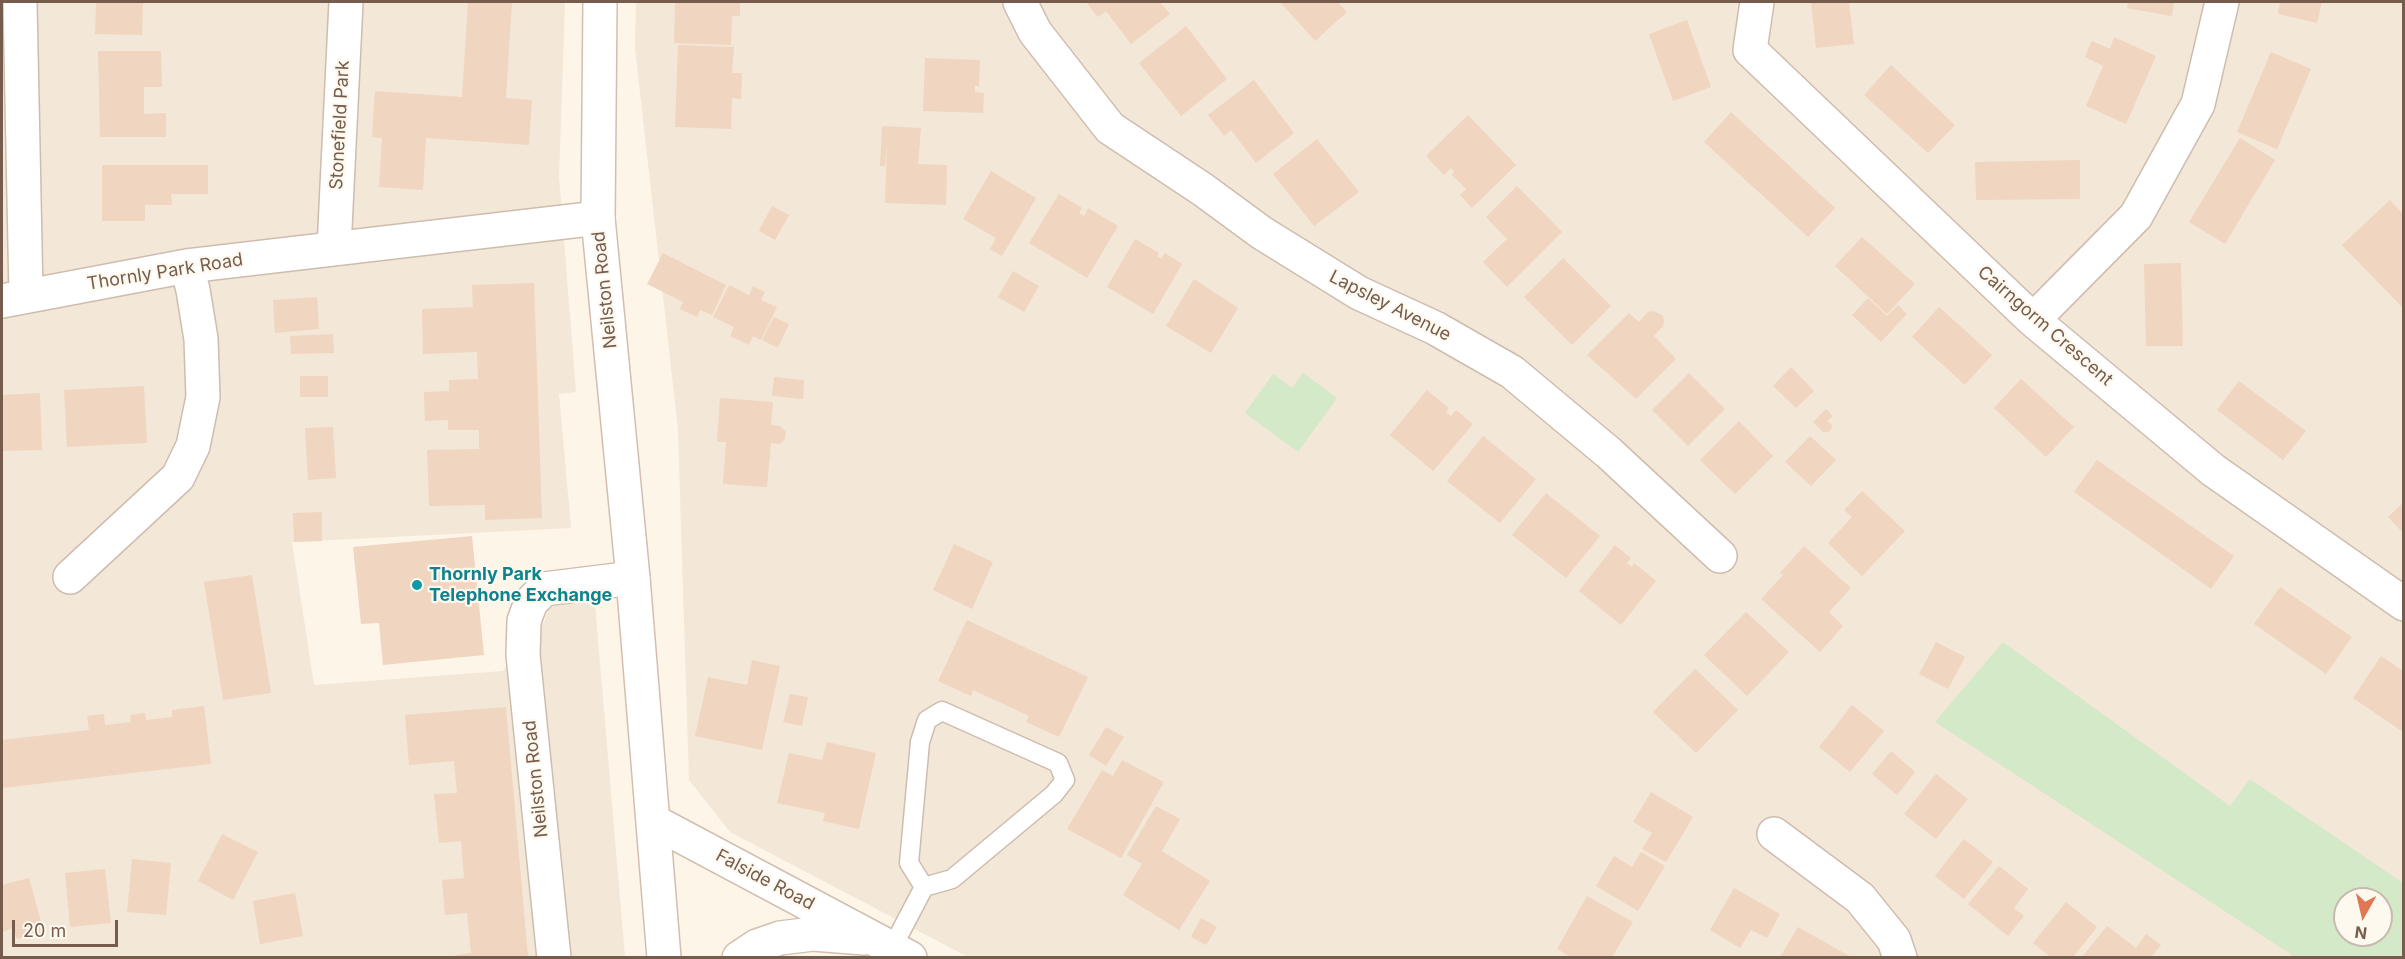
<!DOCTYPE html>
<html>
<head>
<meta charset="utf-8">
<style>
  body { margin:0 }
  #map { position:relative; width:2405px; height:959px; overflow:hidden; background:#fcf5e8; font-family:Inter,sans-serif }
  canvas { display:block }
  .frame { position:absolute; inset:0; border:3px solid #755c4d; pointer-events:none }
  .north { position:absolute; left:2333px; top:887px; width:60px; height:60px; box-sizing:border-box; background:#fef9ef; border:2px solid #c7baae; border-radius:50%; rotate:188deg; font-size:16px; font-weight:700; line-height:24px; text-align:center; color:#755c4d }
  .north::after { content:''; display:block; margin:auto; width:21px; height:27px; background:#e17652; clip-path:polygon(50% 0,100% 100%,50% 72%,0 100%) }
  .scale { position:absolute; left:12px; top:920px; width:106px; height:27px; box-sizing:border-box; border:3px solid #755c4d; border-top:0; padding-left:8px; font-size:18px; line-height:21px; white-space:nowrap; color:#755c4d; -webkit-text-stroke:4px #fef9ef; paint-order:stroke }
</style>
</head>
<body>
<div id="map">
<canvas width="2405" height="959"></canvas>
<div class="frame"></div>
<div class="north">N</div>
<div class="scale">20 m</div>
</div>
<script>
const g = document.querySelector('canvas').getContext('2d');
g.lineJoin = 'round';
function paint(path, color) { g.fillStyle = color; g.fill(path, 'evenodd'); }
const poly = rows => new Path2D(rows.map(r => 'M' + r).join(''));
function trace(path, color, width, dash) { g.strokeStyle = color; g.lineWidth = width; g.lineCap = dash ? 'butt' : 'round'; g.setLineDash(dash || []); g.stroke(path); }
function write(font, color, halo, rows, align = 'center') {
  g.font = font + ' Inter,sans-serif'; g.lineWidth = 4.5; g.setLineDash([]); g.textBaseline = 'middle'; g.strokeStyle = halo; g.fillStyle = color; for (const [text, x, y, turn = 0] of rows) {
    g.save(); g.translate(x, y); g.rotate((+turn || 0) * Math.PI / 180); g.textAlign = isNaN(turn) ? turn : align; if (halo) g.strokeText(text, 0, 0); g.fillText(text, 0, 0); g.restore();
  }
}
const residential = poly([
  [2,2,565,2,559,177,576,392,559,394,571,528,292,542,314,685,503,671,544,622,548,610,558,602,589,597,595,605,625,957,2,958],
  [636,2,2403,2,2403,957,968,957,730,832,689,780,678,429,635,48],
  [2345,899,2381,899,2381,935,2345,935]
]);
const green = poly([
  [1303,373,1337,398,1298,452,1245,413,1273,374,1292,388],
  [2003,642,2230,806,2250,779,2403,883,2403,957,2295,957,1935,722],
  [2345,899,2381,899,2381,935,2345,935]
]);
const building = poly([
  [96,2,143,2,142,35,95,34],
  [468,2,512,2,506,98,532,100,529,145,426,138,423,190,379,187,382,138,372,137,375,91,462,97],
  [675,2,740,2,740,16,732,16,731,45,674,43],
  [1086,2,1160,2,1170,14,1131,44,1106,11,1098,17],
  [1282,2,1338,2,1347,12,1315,41,1281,3],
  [1811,2,1849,2,1854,44,1816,48],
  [2128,2,2174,2,2172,16,2127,8],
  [2280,2,2322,2,2317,23,2278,14],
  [1687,20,1711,87,1673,101,1649,34],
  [1186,26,1227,79,1181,116,1139,63],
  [2114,37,2156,56,2126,124,2086,106,2103,66,2085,57,2092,41,2110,49],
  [678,45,734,47,732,73,742,73,741,99,732,98,731,129,675,127],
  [98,51,161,51,162,87,144,87,144,114,166,113,166,137,100,137],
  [2271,52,2311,69,2277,149,2237,132],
  [925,58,980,60,979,86,975,86,975,92,984,93,983,113,923,111],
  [1891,65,1955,125,1928,153,1864,95],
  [1254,80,1294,133,1256,163,1231,130,1224,136,1208,115],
  [1731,112,1835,208,1808,237,1704,142],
  [1468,115,1516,165,1472,208,1460,195,1466,189,1452,175,1454,172,1451,168,1444,175,1426,156],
  [882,126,921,128,918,164,947,165,946,205,885,203,887,142,885,166,880,166],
  [2240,138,2275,160,2225,244,2189,222],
  [1317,139,1359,192,1314,226,1273,174],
  [2080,160,2080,199,1976,200,1975,162],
  [102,165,208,165,208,194,171,194,172,205,145,205,145,221,102,221],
  [991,171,1036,198,1002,256,990,249,996,238,963,219],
  [1517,186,1562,232,1507,287,1483,262,1507,239,1486,217],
  [1059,194,1082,208,1079,213,1084,216,1088,208,1118,226,1087,278,1029,243],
  [2390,200,2403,214,2403,308,2342,245],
  [772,206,789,215,775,240,759,231],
  [1862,237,1915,284,1887,314,1835,266],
  [1135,239,1159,253,1157,256,1161,259,1165,253,1182,264,1153,314,1107,287],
  [663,253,726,285,712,315,700,310,697,317,680,309,683,302,647,284],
  [1563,258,1611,306,1572,345,1524,297],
  [2181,263,2183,346,2146,346,2144,264],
  [1013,271,1039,286,1024,312,998,297],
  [1194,279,1238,308,1211,353,1166,326],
  [534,283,542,518,485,520,485,505,429,506,427,450,479,449,479,430,448,430,448,420,425,421,424,392,449,391,449,380,478,379,477,352,423,354,422,309,473,307,472,285],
  [729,285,749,295,753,286,765,292,761,300,777,307,761,340,753,336,749,345,730,336,734,327,713,317],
  [317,297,319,329,275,333,273,300],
  [1868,298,1887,316,1898,305,1907,314,1881,342,1852,315],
  [1939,307,1992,355,1965,385,1912,337],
  [1654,311,1663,316,1664,321,1663,326,1654,336,1676,359,1636,399,1587,355,1629,313,1639,322,1648,312],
  [774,317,789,324,778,348,762,340],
  [333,334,334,353,291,354,290,336],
  [1791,367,1814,391,1796,408,1773,386],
  [1689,373,1725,409,1688,446,1652,410],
  [300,376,328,376,328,397,300,397],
  [774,377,804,380,803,399,772,396],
  [2021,379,2074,427,2046,457,1994,408],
  [2239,381,2306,431,2283,460,2217,410],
  [144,386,147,443,67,447,64,390],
  [1427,390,1449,408,1446,412,1451,416,1456,410,1473,424,1433,471,1390,435],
  [40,393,42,450,2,451,2,395],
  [720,398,773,402,771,425,780,426,786,432,785,439,780,444,771,443,767,487,723,484,726,442,717,442],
  [1826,409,1833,416,1827,421,1832,425,1831,429,1828,432,1823,432,1813,422],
  [1739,421,1773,456,1735,494,1700,460],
  [333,427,336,478,308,480,305,428],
  [1483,436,1536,479,1500,523,1447,481],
  [1810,436,1836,460,1811,486,1785,462],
  [2097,460,2234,556,2211,589,2074,492],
  [1862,491,1905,531,1862,576,1828,543,1852,517,1844,510],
  [1546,493,1600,536,1566,578,1512,535],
  [2403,503,2403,533,2388,517],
  [322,512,322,541,294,542,293,513],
  [472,536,484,655,383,665,379,623,361,624,353,547],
  [954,544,993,562,972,609,933,590],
  [1615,545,1631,558,1627,563,1632,567,1634,563,1656,581,1621,625,1579,591],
  [1804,546,1851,588,1829,612,1843,626,1820,652,1761,599,1783,575,1780,573],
  [252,575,271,693,223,700,204,582],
  [2280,587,2352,637,2326,674,2254,624],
  [1746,612,1789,652,1747,696,1704,655],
  [967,620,1088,677,1059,737,1026,722,1029,716,973,690,971,696,938,681],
  [1936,642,1965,657,1948,689,1919,674],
  [2381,656,2403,671,2403,732,2353,698],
  [752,660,780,666,762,750,695,736,708,677,747,685],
  [1695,669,1738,710,1696,753,1653,712],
  [790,694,808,697,802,726,783,722],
  [1852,705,1884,731,1850,772,1819,747],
  [204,706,211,764,2,788,2,740,89,730,87,716,104,714,105,725,131,722,130,715,145,713,146,720,172,717,172,710],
  [506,707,528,957,455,957,455,955,471,953,467,913,445,915,442,880,464,878,461,841,439,843,434,794,457,793,454,761,409,765,405,715],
  [1106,727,1124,737,1106,766,1089,755],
  [827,742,876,753,859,829,823,821,825,813,777,803,789,753,822,760],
  [1891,751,1915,772,1897,795,1872,774],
  [1122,760,1164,782,1121,858,1067,829,1102,770,1113,776],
  [1936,774,1968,799,1936,839,1904,814],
  [1651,792,1693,817,1666,862,1642,849,1652,833,1633,822],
  [1156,806,1180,819,1162,851,1210,881,1179,930,1123,895,1142,864,1127,855],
  [222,834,258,852,233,900,198,881],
  [1964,839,1993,862,1964,899,1935,876],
  [1641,852,1665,866,1638,911,1596,886,1614,856,1632,867],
  [132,859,171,863,166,915,127,912],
  [1999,866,2028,889,2014,908,2024,916,2008,936,1968,904],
  [105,869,111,923,70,927,65,873],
  [29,878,44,932,17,939,13,928,2,932,2,885],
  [1734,888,1780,914,1767,938,1751,930,1740,948,1710,930],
  [295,893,303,936,260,944,253,901],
  [1587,896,1633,922,1612,957,1571,957,1557,949],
  [2066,902,2097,927,2073,957,2051,957,2033,943],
  [1201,918,1217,927,1206,945,1191,937],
  [2107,926,2136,948,2146,934,2161,945,2151,957,2082,957],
  [1798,927,1851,957,1780,957]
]);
const lane = poly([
  [892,948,924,887,952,879,1054,794,1065,780,1058,763,942,711,927,720,920,742,909,863,924,887]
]);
const street = poly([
  [20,2,26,295],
  [1020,2,1035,32,1110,128,1202,189,1262,233,1359,293,1435,328,1512,372,1609,453,1720,556],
  [1757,2,1750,50,2033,320,2213,470,2404,604],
  [334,248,346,2],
  [2,301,187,266,598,218],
  [2033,320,2136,216,2198,104,2222,2],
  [70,577,178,477,193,446,203,397,201,339,193,290,187,266],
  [1774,834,1860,898,1894,940,1900,958],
  [554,958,523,655,524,621,531,602,544,589,633,578]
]);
const secondary = poly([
  [600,2,598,218,633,578,664,958],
  [653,821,910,958],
  [739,958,757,946,780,938,813,934,864,938]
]);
const markers = [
  [417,585,6,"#0f9aa8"]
];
const streetNames = [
  ["Stonefield Park",340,125,-87],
  ["Thornly Park Road",165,272,-9],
  ["Neilston Road",605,290,-96],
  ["Lapsley Avenue",1390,306,27],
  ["Cairngorm Crescent",2045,326,41],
  ["Neilston Road",536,779,-96],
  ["Falside Road",765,880,28]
];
const cultureNames = [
  ["Thornly Park",429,575],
  ["Telephone Exchange",429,596]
];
paint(residential, '#f3e7d7');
paint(green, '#d4e9c7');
paint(building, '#f0d5c1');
trace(lane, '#cebdae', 21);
trace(street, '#cebdae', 36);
trace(secondary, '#d2bfaf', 36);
trace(lane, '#fff', 18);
trace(street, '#fff', 33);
trace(secondary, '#fff', 33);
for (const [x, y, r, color] of markers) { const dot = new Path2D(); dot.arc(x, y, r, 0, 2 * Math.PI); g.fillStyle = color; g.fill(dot); trace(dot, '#fef9ef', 2); }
write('18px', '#755c4d', '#fef9ef', streetNames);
write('bold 18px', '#0d838f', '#fef9ef', cultureNames, 'left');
</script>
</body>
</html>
